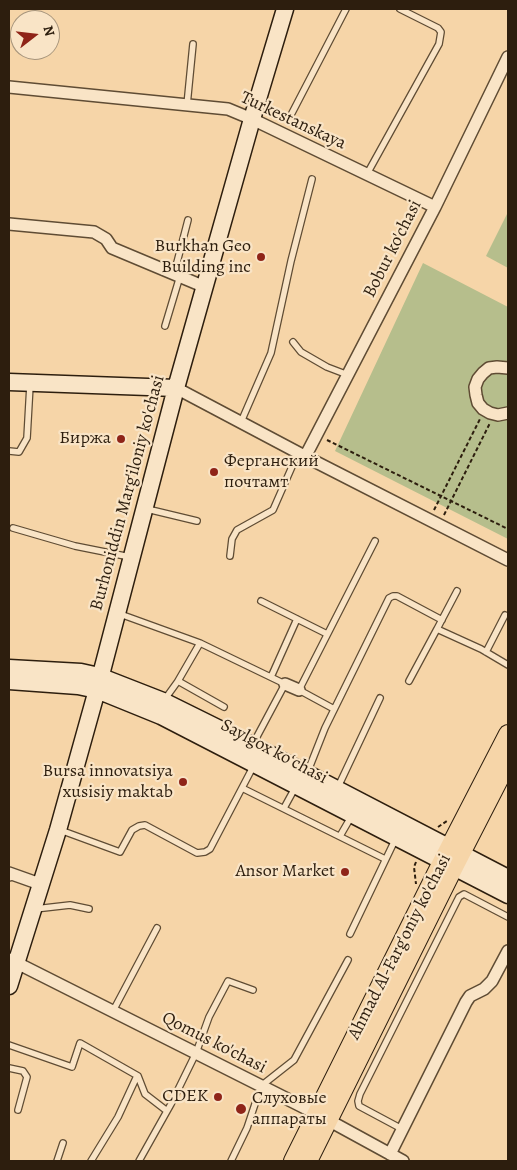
<!DOCTYPE html>
<html>
<head>
<meta charset="utf-8">
<style>
  body { margin:0 }
  #map { position:relative; width:517px; height:1170px; overflow:hidden; background:#f6d5a8; font-family:Alegreya,serif }
  canvas { display:block }
  .frame { position:absolute; inset:0; border:10px solid #2d1e0e; pointer-events:none }
  .north { position:absolute; left:10px; top:10px; width:50px; height:50px; box-sizing:border-box; background:#f9e4c6; border:1px solid #a7957c; border-radius:50%; rotate:74deg; font-size:14px; font-weight:700; line-height:20px; text-align:center; color:#2d1e0e }
  .north::after { content:''; display:block; margin:auto; width:18px; height:22px; background:#8f2418; clip-path:polygon(50% 0,100% 100%,50% 72%,0 100%) }
</style>
</head>
<body>
<div id="map">
<canvas width="517" height="1170"></canvas>
<div class="frame"></div>
<div class="north">N</div>
</div>
<script>
const g = document.querySelector('canvas').getContext('2d');
g.lineJoin = 'round';
function paint(path, color) { g.fillStyle = color; g.fill(path, 'evenodd'); }
const poly = rows => new Path2D(rows.map(r => 'M' + r).join(''));
function trace(path, color, width, dash) { g.strokeStyle = color; g.lineWidth = width; g.lineCap = dash ? 'butt' : 'round'; g.setLineDash(dash || []); g.stroke(path); }
function write(font, color, halo, rows, align = 'center') {
  g.font = font + ' Alegreya,serif'; g.lineWidth = 4.5; g.setLineDash([]); g.textBaseline = 'middle'; g.strokeStyle = halo; g.fillStyle = color; for (const [text, x, y, turn = 0] of rows) {
    g.save(); g.translate(x, y); g.rotate((+turn || 0) * Math.PI / 180); g.textAlign = isNaN(turn) ? turn : align; if (halo) g.strokeText(text, 0, 0); g.fillText(text, 0, 0); g.restore();
  }
}
const green = poly([
  [508,212,508,268,486,256],
  [423,263,508,307,508,539,335,451]
]);
const path = poly([
  [327,440,508,529],
  [434,510,480,419],
  [444,515,490,423],
  [438,827,447,821],
  [416,862,414,867,416,884]
]);
const lane = poly([
  [187,105,193,44],
  [292,113,346,9],
  [367,174,439,44,441,32,438,28,400,9],
  [174,274,188,220],
  [165,326,180,276],
  [293,342,301,352,327,367,348,375],
  [241,422,271,353,291,261,312,179],
  [9,451,19,452,27,438,30,385],
  [147,509,197,521],
  [13,528,75,546,130,557],
  [230,556,232,539,237,530,273,510,298,453],
  [457,591,437,629,481,649,508,665],
  [261,601,327,634],
  [120,614,200,643,178,681],
  [200,643,285,684,253,744],
  [486,652,505,615],
  [271,677,297,619],
  [409,681,437,629],
  [165,699,178,681,224,707],
  [334,709,299,690,375,541],
  [308,771,325,728,389,598,393,596,397,596,442,620],
  [338,787,380,698],
  [242,788,385,859],
  [284,808,296,786],
  [60,830,120,852,132,830,139,826,145,825,197,853,205,852,210,849,254,765],
  [340,836,351,817],
  [35,909,70,905,89,909],
  [350,934,395,840],
  [113,1011,157,928],
  [9,1045,72,1067,80,1043,138,1076,145,1094,167,1111],
  [9,1068,23,1071,27,1077,18,1110],
  [402,1129,359,1106,358,1101,360,1094,459,897,464,894,508,917],
  [57,1161,63,1143],
  [91,1161,118,1117,137,1076],
  [139,1161,171,1104,196,1053,209,1017,228,981,253,990],
  [231,1161,247,1128,261,1086,294,1060,348,960]
]);
const street = poly([
  [9,87,228,109,252,119,435,207],
  [9,224,94,232,106,239,112,248,205,287],
  [508,368,497,367,489,368,483,373,478,379,475,387,476,395,478,403,483,409,490,413,498,415,508,413],
  [176,388,312,460,508,560],
  [305,457,435,207,508,57],
  [285,684,299,690],
  [9,875,9,873,40,884],
  [9,959,317,1114,403,1161],
  [390,1154,466,1002,470,996,484,989,492,981,508,951]
]);
const secondary = poly([
  [9,382,176,388],
  [9,668,81,672,99,676,163,701,252,745,508,878],
  [9,681,78,686,97,690,161,716,508,895],
  [9,986,58,830,97,690,176,388,252,119,285,9]
]);
const primary = poly([
  [293,1161,442,862,508,734],
  [308,1161,454,867,508,762]
]);
const markers = [
  [261,257,5,"#8f2418"],
  [121,439,5,"#8f2418"],
  [214,472,5,"#8f2418"],
  [183,782,5,"#8f2418"],
  [345,872,5,"#8f2418"],
  [218,1097,5,"#8f2418"],
  [241,1109,6,"#8f2418"]
];
const streetNames = [
  ["Turkestanskaya",293,121,25],
  ["Bobur ko'chasi",393,249,-63],
  ["Burhoniddin Marg'iloniy ko'chasi",128,493,-75],
  ["Saylgox koʻchasi",274,752,28],
  ["Ahmad Al-Farg'oniy ko'chasi",400,947,-63],
  ["Qomus ko'chasi",214,1043,27]
];
const poiNames = [
  ["Burkhan Geo",251,247],
  ["Building inc",251,268],
  ["Биржа",111,439],
  ["Ферганский",224,462,"left"],
  ["почтамт",224,483,"left"],
  ["Bursa innovatsiya",173,772],
  ["xusisiy maktab",173,793],
  ["Ansor Market",335,872],
  ["CDEK",208,1097],
  ["Слуховые",252,1099,"left"],
  ["аппараты",252,1120,"left"]
];
paint(green, '#b6be8c');
trace(lane, '#5f4c34', 8);
trace(street, '#5f4c34', 14);
trace(secondary, '#2d1e0e', 19);
trace(primary, '#2d1e0e', 20);
trace(path, '#2d1e0e', 2, [4, 2.5]);
trace(lane, '#f9e4c6', 5.5);
trace(street, '#f9e4c6', 11);
trace(secondary, '#f9e4c6', 16);
trace(primary, '#f6d5a8', 18);
for (const [x, y, r, color] of markers) { const dot = new Path2D(); dot.arc(x, y, r, 0, 2 * Math.PI); g.fillStyle = color; g.fill(dot); trace(dot, '#f9e4c6', 2); }
write('18px', '#2d1e0e', '#f9e4c6', streetNames);
write('18px', '#2d1e0e', '#f9e4c6', poiNames, 'right');
</script>
</body>
</html>
